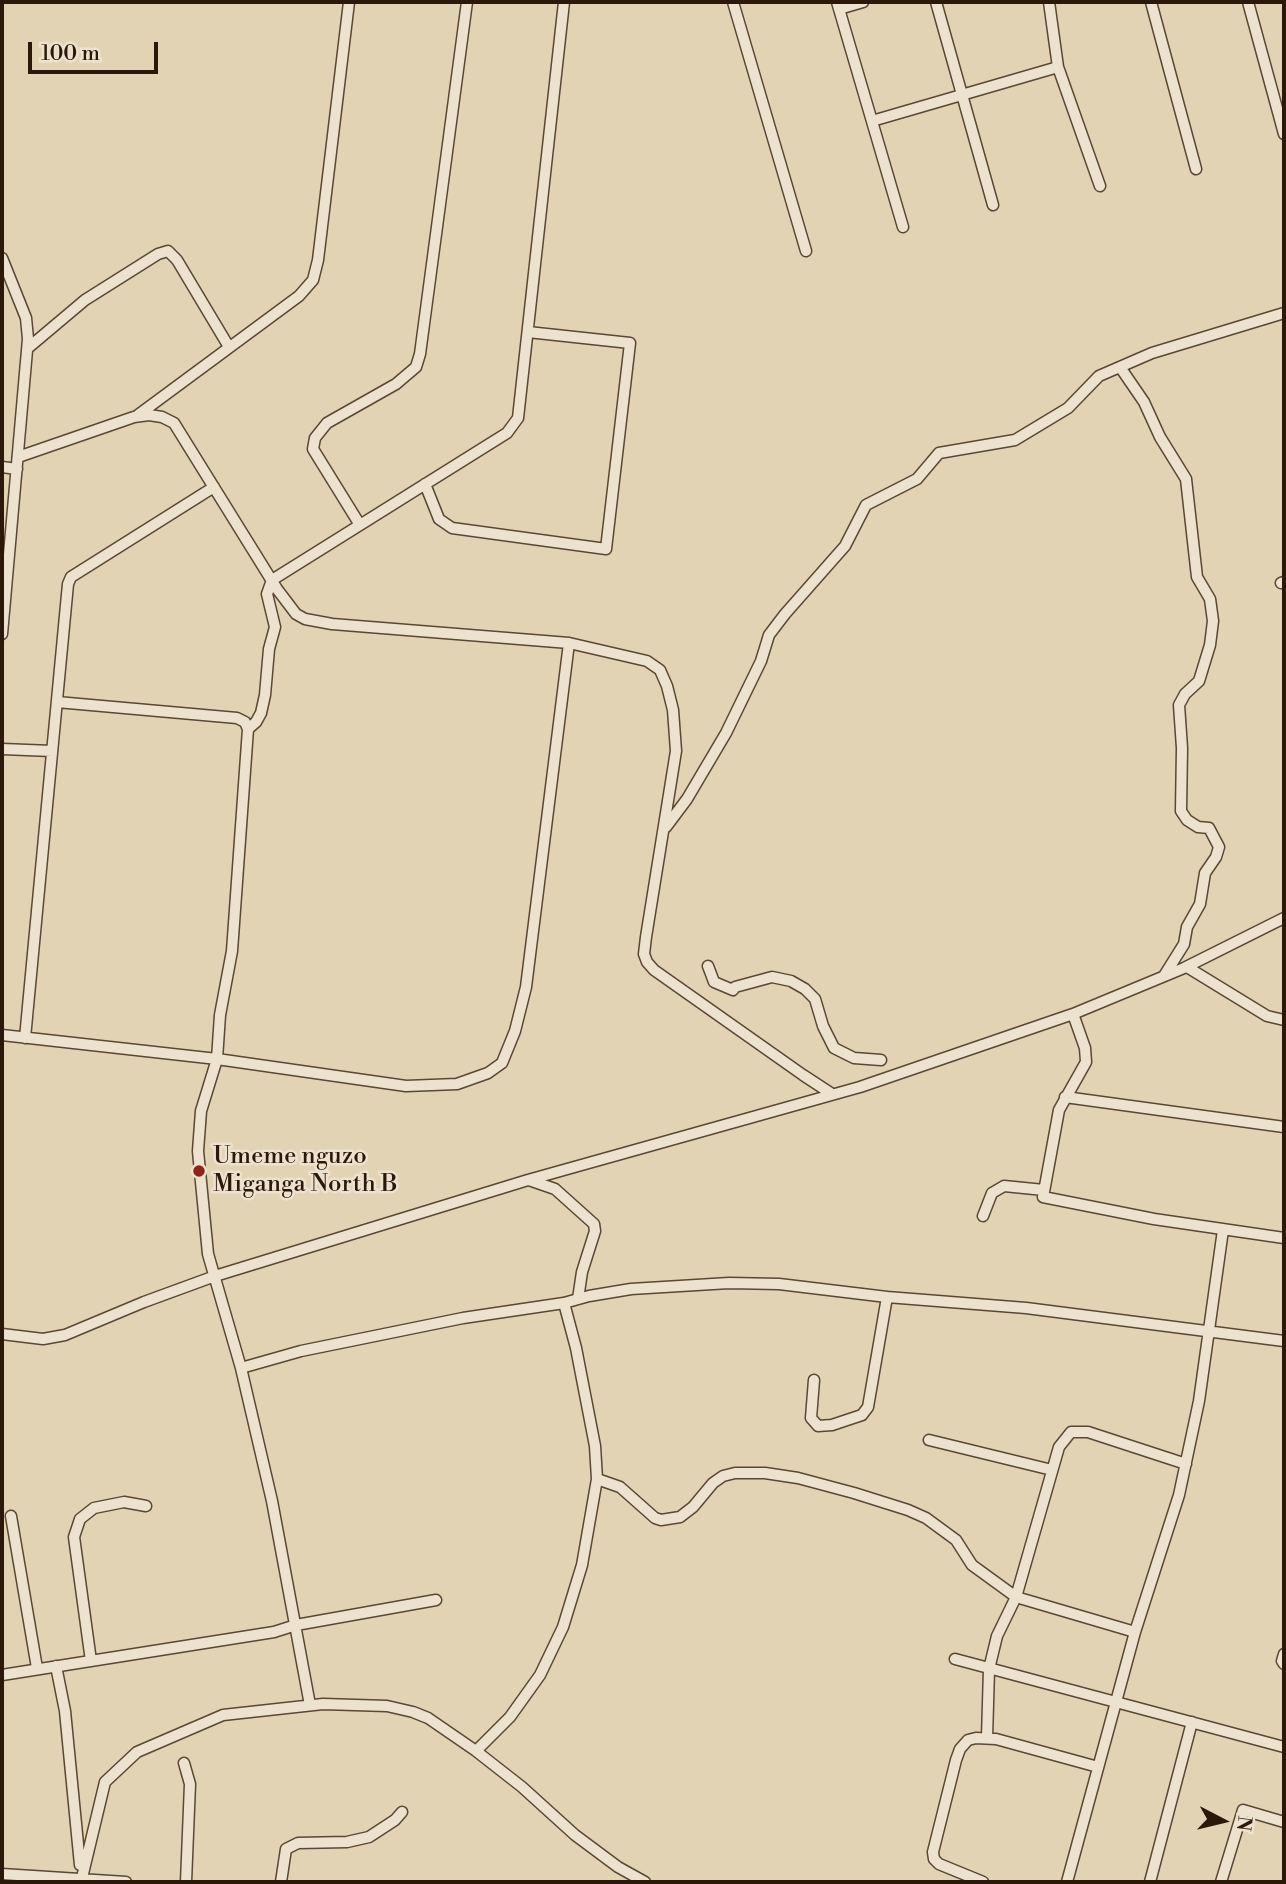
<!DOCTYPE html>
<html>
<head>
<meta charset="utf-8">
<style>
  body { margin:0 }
  #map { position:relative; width:1286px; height:1884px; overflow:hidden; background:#e2d3b4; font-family:"Libre Bodoni",serif }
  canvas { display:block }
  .frame { position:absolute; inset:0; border:4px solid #2c1809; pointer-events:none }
  .north { position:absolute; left:1188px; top:1786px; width:70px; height:70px; -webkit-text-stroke:5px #ece2ce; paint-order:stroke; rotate:97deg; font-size:19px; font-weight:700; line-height:28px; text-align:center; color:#2c1809 }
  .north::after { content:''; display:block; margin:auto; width:24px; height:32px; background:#2c1809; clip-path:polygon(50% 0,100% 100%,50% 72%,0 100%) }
  .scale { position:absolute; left:28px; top:42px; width:130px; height:32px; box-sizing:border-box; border:4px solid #2c1809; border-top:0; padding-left:9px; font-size:21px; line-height:24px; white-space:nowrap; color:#2c1809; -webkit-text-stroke:5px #ece2ce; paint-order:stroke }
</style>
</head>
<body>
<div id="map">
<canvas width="1286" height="1884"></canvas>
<div class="frame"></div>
<div class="north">N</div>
<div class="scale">100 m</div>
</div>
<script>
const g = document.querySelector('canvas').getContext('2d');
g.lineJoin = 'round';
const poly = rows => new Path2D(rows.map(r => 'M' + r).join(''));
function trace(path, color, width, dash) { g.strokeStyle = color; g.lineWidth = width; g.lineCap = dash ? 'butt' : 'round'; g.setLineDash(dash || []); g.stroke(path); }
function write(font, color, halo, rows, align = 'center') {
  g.font = font + ' "Libre Bodoni",serif'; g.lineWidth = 5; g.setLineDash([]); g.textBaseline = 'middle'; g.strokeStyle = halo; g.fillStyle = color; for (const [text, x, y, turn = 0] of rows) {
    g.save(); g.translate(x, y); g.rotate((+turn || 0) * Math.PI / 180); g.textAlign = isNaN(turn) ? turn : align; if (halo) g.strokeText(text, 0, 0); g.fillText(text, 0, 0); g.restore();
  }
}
const street = poly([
  [733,2,806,251],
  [837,2,903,227],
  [936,2,993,205],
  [1049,2,1058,67,1100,186],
  [1151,2,1196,169],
  [1248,2,1284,134],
  [839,9,863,2],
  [872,121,1058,67],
  [2,258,26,318,28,339,2,634],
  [28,348,85,300,158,254,168,251,177,260,229,347],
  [1120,367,1144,402,1160,437,1186,479,1197,577,1210,599,1213,621,1210,645,1199,681,1185,694,1179,705,1182,748,1181,811,1187,820,1198,827,1209,828,1219,847,1216,857,1205,873,1200,904,1187,927,1184,944,1164,976],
  [138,415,299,296,313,280,318,260,349,2],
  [18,457,134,417,149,415,162,417,174,423,277,589,296,614,305,619,332,624,569,643,647,661,660,670,667,686,673,710,676,751,646,937,644,954,647,962,654,970,803,1075,832,1094],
  [2,467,17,469],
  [425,484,439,519,452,528,606,549,630,343,528,332],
  [360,525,313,449,315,438,327,423,396,384,416,367,420,354,467,2],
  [1281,583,1284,582],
  [57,702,237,718,245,722,248,729,232,951,220,1015,217,1059,201,1111,198,1151,208,1254,241,1368,272,1501,310,1705],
  [248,729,256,722,261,713,265,695,269,649,275,627,267,594,272,580,507,433,518,418,564,2],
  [2,749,52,751],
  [666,827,687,799,726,733,761,661,769,635,785,614,845,546,866,505,917,479,939,453,1015,440,1068,408,1099,376,1152,353,1284,313],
  [708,966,714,982,733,990,735,987,772,977,791,981,805,989,815,999,823,1026,834,1048,854,1058,881,1060],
  [1187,967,1267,1016,1284,1020],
  [1073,1014,1085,1048,1086,1062,1059,1110,1043,1197,1154,1219,1284,1238],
  [2,1035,217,1059,406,1086,457,1084,488,1073,502,1063,515,1031,526,987,569,643],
  [25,1038,68,584,71,577,214,487],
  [1065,1097,1284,1127],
  [529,1180,555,1189,594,1224,595,1231,582,1272,578,1299],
  [983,1216,992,1193,1004,1186,1044,1190],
  [2,1334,43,1339,65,1335,144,1302,215,1276,528,1180,860,1087,1073,1014,1184,968,1284,918],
  [241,1368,301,1351,463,1318,564,1303,589,1296,631,1289,729,1283,779,1284,887,1297,1026,1308,1284,1341],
  [814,1380,811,1418,818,1426,832,1425,862,1415,868,1407,887,1297],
  [929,1440,1052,1470],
  [597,1479,620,1487,655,1518,661,1520,680,1517,693,1507,713,1483,723,1476,735,1473,765,1473,798,1478,854,1493,908,1510,926,1518,956,1540,972,1565,1016,1597,1135,1632,1179,1495,1199,1401,1223,1230],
  [11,1516,37,1668],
  [1284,1654,1282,1661,1284,1664],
  [955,1659,1284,1747],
  [91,1661,74,1537,80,1519,94,1508,124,1502,146,1506],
  [56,1666,65,1711,80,1865],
  [2,1675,274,1632,296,1625,436,1600],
  [987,1738,989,1669,997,1636,1016,1597,1059,1447,1071,1432,1088,1432,1186,1464],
  [476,1751,510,1717,540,1675,563,1627,582,1565,597,1479,595,1446,576,1348,564,1303],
  [184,1763,190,1784,186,1882],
  [2,1874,126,1882],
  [81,1882,105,1782,137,1752,223,1715,323,1704,387,1706,413,1712,428,1718,476,1751,522,1787,575,1835,618,1867,645,1882],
  [281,1882,286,1849,298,1843,347,1842,369,1837,395,1820,402,1812],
  [983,1882,939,1864,934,1859,933,1852,956,1760,960,1749,968,1740,976,1738,996,1739,1098,1767],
  [1067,1882,1135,1632],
  [1150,1882,1192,1722],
  [1221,1882,1243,1810,1284,1822]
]);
const markers = [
  [199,1171,7,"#8f2418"]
];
const poiNames = [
  ["Umeme nguzo",213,1157],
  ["Miganga North B",213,1185]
];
trace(street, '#5a4734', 13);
trace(street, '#ece2ce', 10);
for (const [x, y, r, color] of markers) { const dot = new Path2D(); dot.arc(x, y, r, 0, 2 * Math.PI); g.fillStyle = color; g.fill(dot); trace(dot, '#ece2ce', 2.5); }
write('24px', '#2c1809', '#ece2ce', poiNames, 'left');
</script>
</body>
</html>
